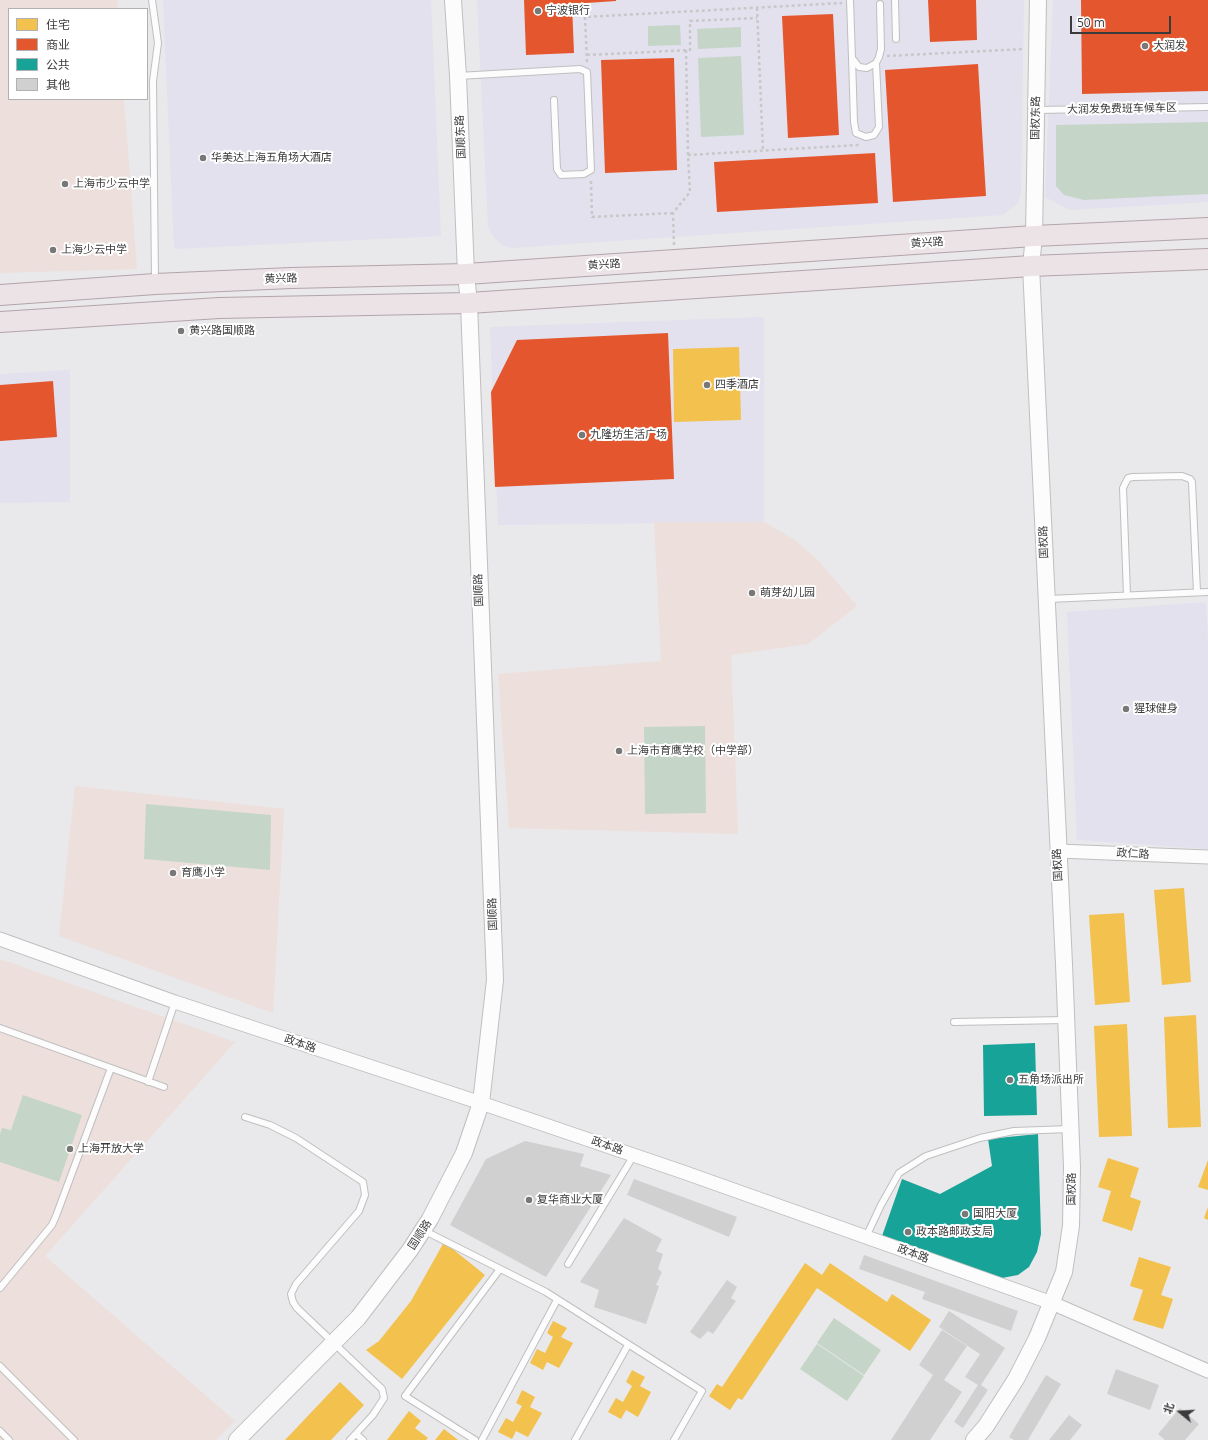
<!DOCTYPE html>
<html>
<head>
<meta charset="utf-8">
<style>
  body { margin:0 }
  #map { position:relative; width:1208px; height:1440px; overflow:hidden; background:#e9e8ea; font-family:"Open Sans","Noto Sans SC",sans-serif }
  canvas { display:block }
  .legend { position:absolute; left:8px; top:8px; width:140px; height:92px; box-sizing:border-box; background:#fff; border:1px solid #b1b1b1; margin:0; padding:5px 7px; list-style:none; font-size:12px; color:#3b3b3c }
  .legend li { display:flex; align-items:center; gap:8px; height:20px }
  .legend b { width:20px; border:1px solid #b1b1b1 }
  .north { position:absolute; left:1160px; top:1392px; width:40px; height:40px; -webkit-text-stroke:3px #fff; paint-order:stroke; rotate:288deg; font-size:11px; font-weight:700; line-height:16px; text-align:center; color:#3b3b3c }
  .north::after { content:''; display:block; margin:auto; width:14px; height:18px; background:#3b3b3c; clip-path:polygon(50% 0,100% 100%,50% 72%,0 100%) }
  .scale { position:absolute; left:1070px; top:16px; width:101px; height:18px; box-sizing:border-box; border:2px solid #3b3b3c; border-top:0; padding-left:5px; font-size:12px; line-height:14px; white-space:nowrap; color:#3b3b3c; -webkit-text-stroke:3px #fff; paint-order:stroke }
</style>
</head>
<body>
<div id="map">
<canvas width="1208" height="1440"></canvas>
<ul class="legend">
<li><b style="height:11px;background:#f2c14e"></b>住宅</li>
<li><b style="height:11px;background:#e4572e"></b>商业</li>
<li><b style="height:11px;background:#17a398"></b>公共</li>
<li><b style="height:11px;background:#d0d0d1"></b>其他</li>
</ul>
<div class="north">北</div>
<div class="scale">50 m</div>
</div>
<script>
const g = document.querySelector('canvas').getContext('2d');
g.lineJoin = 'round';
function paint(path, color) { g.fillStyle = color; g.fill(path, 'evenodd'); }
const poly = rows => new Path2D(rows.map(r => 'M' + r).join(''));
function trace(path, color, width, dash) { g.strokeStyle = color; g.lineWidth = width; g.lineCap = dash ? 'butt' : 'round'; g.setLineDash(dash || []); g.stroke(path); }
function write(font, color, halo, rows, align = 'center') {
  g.font = font + ' "Open Sans","Noto Sans SC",sans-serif'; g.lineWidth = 4; g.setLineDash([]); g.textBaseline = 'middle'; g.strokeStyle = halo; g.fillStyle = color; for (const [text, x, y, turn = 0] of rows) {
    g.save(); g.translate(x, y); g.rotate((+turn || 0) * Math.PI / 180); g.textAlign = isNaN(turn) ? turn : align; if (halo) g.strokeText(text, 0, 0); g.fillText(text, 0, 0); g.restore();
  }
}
const commercial = poly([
  [163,0,431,0,441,236,174,249],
  [477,0,1024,0,1021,193,1018,203,1003,215,511,248,502,245,494,238,488,227],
  [1053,0,1208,0,1208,202,1070,210,1045,197],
  [764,317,764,522,498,525,490,327],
  [70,370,70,502,0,503,0,374],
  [1206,602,1208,643,1208,849,1077,840,1067,612]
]);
const education = poly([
  [0,0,117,0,118,9,9,9,9,99,124,99,137,269,0,273],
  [654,522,764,522,795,540,819,561,857,606,808,644,731,655,738,834,509,828,498,674,661,661],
  [75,786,284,809,273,1013,59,936],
  [0,959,235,1042,45,1256,235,1421,216,1440,0,1440]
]);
const green = poly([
  [680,25,681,45,648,46,648,26],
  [741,27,741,47,698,49,697,29],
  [741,56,744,135,701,137,698,58],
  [1208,122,1208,194,1084,200,1064,195,1056,186,1056,125],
  [705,726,706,813,645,814,644,727],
  [146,804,271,815,270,870,144,859],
  [23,1095,82,1115,59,1182,0,1162,0,1134,2,1128,11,1130],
  [834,1318,881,1350,864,1375,817,1343],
  [817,1344,864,1376,847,1401,800,1369]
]);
const homes = poly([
  [739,347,741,420,674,422,673,349],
  [1184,888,1191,982,1162,985,1154,890],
  [1124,913,1130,1002,1095,1005,1089,915],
  [1196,1015,1201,1127,1168,1128,1164,1017],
  [1127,1024,1132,1136,1099,1137,1094,1026],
  [1108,1158,1139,1168,1130,1197,1141,1201,1132,1231,1102,1221,1111,1191,1098,1187],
  [1208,1160,1208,1190,1198,1187],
  [1208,1207,1208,1220,1204,1218],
  [444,1242,485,1275,402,1379,366,1350,379,1341,411,1301],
  [1139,1257,1171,1267,1161,1295,1173,1299,1163,1329,1133,1320,1143,1290,1130,1286],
  [805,1263,822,1275,830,1263,887,1302,892,1294,931,1320,910,1351,817,1288,742,1400,738,1398,730,1410,709,1396,717,1384,722,1387],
  [553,1321,567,1328,561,1337,573,1343,559,1368,547,1362,543,1370,530,1363,537,1349,545,1353,553,1337,547,1333],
  [632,1370,645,1377,640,1386,651,1392,638,1417,626,1410,621,1419,608,1412,616,1398,623,1402,632,1386,626,1382],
  [340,1382,364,1405,331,1440,285,1440],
  [522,1390,535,1397,530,1407,542,1413,528,1437,516,1431,512,1439,498,1432,506,1418,513,1422,522,1406,516,1403],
  [409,1411,421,1421,415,1428,428,1438,426,1440,387,1440],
  [444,1429,458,1440,435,1440]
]);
const shops = poly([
  [524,0,616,0,616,1,572,4,574,53,526,55],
  [928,0,976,0,977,40,930,42],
  [1081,0,1208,0,1208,91,1082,94],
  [833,14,839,135,788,138,782,16],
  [674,58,677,170,605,173,601,60],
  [978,64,986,196,893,202,885,70],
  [875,153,878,203,717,212,714,162],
  [668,333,674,479,495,487,491,392,517,340],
  [53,381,57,437,0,441,0,385]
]);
const public = poly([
  [1035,1043,1037,1115,984,1116,983,1045],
  [1038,1134,1041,1234,1037,1252,1029,1267,1018,1275,1002,1278,882,1236,902,1179,940,1194,992,1166,988,1139]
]);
const building = poly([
  [525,1141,584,1154,580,1166,611,1175,546,1277,450,1225,486,1159],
  [634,1179,737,1217,729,1237,627,1195],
  [624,1218,662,1239,656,1251,663,1254,658,1269,662,1272,656,1285,659,1286,646,1324,594,1307,599,1290,580,1282],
  [864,1255,1018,1311,1011,1331,922,1299,925,1292,859,1269],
  [727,1280,737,1287,731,1298,736,1301,713,1334,708,1331,700,1339,690,1332],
  [949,1311,1005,1348,981,1385,988,1390,963,1428,954,1422,978,1385,965,1377,980,1354,939,1327],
  [942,1330,967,1346,944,1380,962,1392,930,1440,891,1440,933,1375,919,1365],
  [1116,1369,1159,1385,1150,1410,1107,1394],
  [1046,1375,1061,1384,1028,1440,1014,1440,1009,1437],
  [1180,1408,1199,1424,1185,1440,1165,1440,1158,1434],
  [1069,1415,1082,1425,1070,1440,1049,1440]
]);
const path = poly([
  [757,8,763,151],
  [686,50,688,155],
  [587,55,690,50,690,21,757,18],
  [887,56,1024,49],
  [587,62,585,17,842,3],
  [591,181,592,217,673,213],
  [674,245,673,213,690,192,688,155,859,145]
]);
const service = poly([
  [152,0,158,43,153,81,155,281],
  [850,0,852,58,859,67,867,68,876,63,879,57,881,49,880,4],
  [895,0,896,39],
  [852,58,854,122,856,133,866,137,874,135,879,127,876,63],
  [458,76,580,69,587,72,591,170,584,174,561,175,557,169,554,100],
  [1038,110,1208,107],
  [1127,595,1123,488,1128,478,1133,477,1182,476,1190,479,1192,482,1197,592],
  [1048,599,1208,592],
  [954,1022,1065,1020],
  [0,1028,111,1068,56,1216,52,1225,0,1288],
  [111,1068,164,1087],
  [148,1082,175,1002],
  [245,1117,270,1125,296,1138,363,1182,365,1195,359,1211,296,1284,291,1294,293,1302,297,1308,382,1389,384,1398,373,1415,350,1440],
  [423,1230,546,1292,702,1391,674,1440],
  [866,1237,881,1205,899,1173,926,1156,980,1138,1014,1131,1070,1129],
  [568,1264,634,1155],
  [0,1366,74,1440],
  [0,1431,9,1440],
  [356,1434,363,1440],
  [475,1440,405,1396,500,1269],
  [482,1440,557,1300],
  [575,1440,628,1345]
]);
const minor = poly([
  [1058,851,1208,857],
  [0,939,175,1002,481,1103,683,1172,1052,1303,1208,1371]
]);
const tertiary = poly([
  [237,1440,358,1318,410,1250,430,1219,464,1153,481,1103,495,980,469,303,466,274,458,76,453,0],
  [974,1440,986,1426,1016,1379,1037,1338,1064,1272,1071,1226,1072,1167,1064,964,1031,266,1034,236,1038,0]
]);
const primary = poly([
  [0,295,155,284,291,278,466,274,1034,236,1208,228],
  [0,322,219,308,469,303,1031,266,1208,259]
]);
const markers = [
  [538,11,4,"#787879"],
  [1145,46,4,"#787879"],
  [203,158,4,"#787879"],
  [65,184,4,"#787879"],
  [53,250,4,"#787879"],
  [181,331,4,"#787879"],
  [707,385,4,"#787879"],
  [582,435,4,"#787879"],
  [752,593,4,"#787879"],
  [1126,709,4,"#787879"],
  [619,751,4,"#787879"],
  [173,873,4,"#787879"],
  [1010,1080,4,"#787879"],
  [70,1149,4,"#787879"],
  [529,1200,4,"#787879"],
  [965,1214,4,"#787879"],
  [908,1232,4,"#787879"]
];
const poiNames = [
  ["宁波银行",546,11],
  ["大润发",1153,46],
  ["华美达上海五角场大酒店",211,158],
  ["上海市少云中学",73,184],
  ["上海少云中学",61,250],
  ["黄兴路国顺路",189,331],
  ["四季酒店",715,385],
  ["九隆坊生活广场",590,435],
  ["萌芽幼儿园",760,593],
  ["猩球健身",1134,709],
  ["上海市育鹰学校（中学部）",627,751],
  ["育鹰小学",181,873],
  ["五角场派出所",1018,1080],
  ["上海开放大学",78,1149],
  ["复华商业大厦",537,1200],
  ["国阳大厦",973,1214],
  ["政本路邮政支局",916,1232]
];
const streetNames = [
  ["大润发免费班车候车区",1122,109,-1],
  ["国权东路",1036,118,-89],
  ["国顺东路",461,137,-93],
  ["黄兴路",927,243,-4],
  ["黄兴路",604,265,-4],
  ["黄兴路",281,279,-2],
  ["国权路",1044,542,-92],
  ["国顺路",479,590,-92],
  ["政仁路",1133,854,3],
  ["国权路",1058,865,-93],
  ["国顺路",493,914,-92],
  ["政本路",300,1044,19],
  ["政本路",607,1146,19],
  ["国权路",1072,1189,-90],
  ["国顺路",420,1235,-57],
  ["政本路",913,1254,20]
];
paint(commercial, '#e3e1ee');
paint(education, '#eddfdc');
paint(green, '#c5d6c8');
paint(homes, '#f2c14e');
paint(shops, '#e4572e');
paint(public, '#17a398');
paint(building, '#d0d0d1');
trace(service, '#bfbfc0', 8);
trace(minor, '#bfbfc0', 15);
trace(tertiary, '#bfbfc0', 18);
trace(primary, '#b3a4ab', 22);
trace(path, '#c8c8c8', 2.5, [3, 3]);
trace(service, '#fcfcfc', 6);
trace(minor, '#fcfcfc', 13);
trace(tertiary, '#fcfcfc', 16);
trace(primary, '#ece3e7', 20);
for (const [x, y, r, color] of markers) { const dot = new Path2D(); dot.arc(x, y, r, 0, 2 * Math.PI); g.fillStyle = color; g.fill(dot); trace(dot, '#fff', 1.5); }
write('11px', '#3b3b3c', '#fff', poiNames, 'left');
write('11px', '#3b3b3c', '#fff', streetNames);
</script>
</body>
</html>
